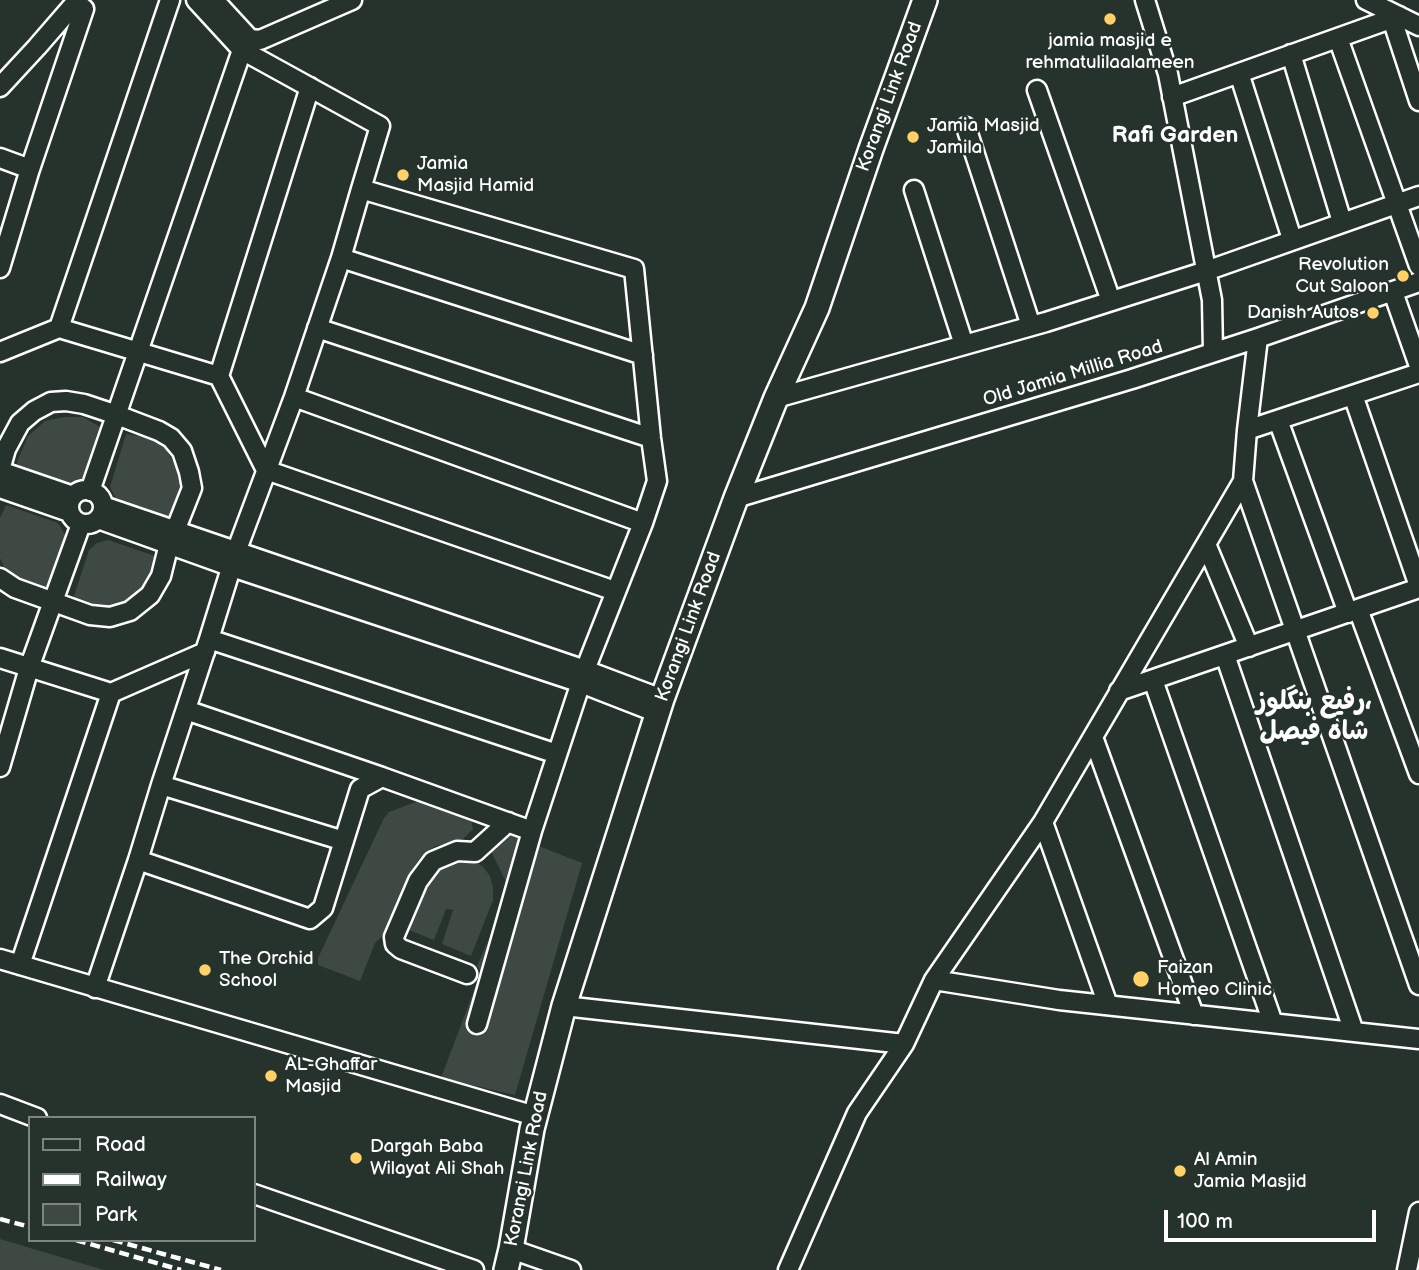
<!DOCTYPE html>
<html>
<head>
<meta charset="utf-8">
<style>
  body { margin:0 }
  #map { position:relative; width:1419px; height:1270px; overflow:hidden; background:#26332d; font-family:"Balsamiq Sans",sans-serif }
  canvas { display:block }
  .legend { position:absolute; left:28px; top:1116px; width:228px; height:126px; box-sizing:border-box; background:#26332d; border:2px solid #7d8581; margin:0; padding:9px 12px; list-style:none; font-size:21px; color:#fff }
  .legend li { display:flex; align-items:center; gap:14px; height:35px }
  .legend b { width:35px; border:2px solid #7d8581 }
  .scale { position:absolute; left:1164px; top:1210px; width:212px; height:32px; box-sizing:border-box; border:4px solid #fff; border-top:0; padding-left:9px; font-size:21px; line-height:24px; white-space:nowrap; color:#fff; -webkit-text-stroke:5px #26332d; paint-order:stroke }
</style>
</head>
<body>
<div id="map">
<canvas width="1419" height="1270"></canvas>
<ul class="legend">
<li><b style="height:9px;background:#26332d"></b>Road</li>
<li><b style="height:9px;background:#fff"></b>Railway</li>
<li><b style="height:19px;background:#3e4944"></b>Park</li>
</ul>
<div class="scale">100 m</div>
</div>
<script>
const g = document.querySelector('canvas').getContext('2d');
g.lineJoin = 'round';
function paint(path, color) { g.fillStyle = color; g.fill(path, 'evenodd'); }
const poly = rows => new Path2D(rows.map(r => 'M' + r).join(''));
function trace(path, color, width, dash) { g.strokeStyle = color; g.lineWidth = width; g.lineCap = dash ? 'butt' : 'round'; g.setLineDash(dash || []); g.stroke(path); }
function write(font, color, halo, rows, align = 'center') {
  g.font = font + ' "Balsamiq Sans","Playpen Sans Arabic",sans-serif'; g.lineWidth = 5; g.setLineDash([]); g.textBaseline = 'middle'; g.strokeStyle = halo; g.fillStyle = color; for (const [text, x, y, turn = 0] of rows) {
    g.save(); g.translate(x, y); g.rotate((+turn || 0) * Math.PI / 180); g.textAlign = isNaN(turn) ? turn : align; if (halo) g.strokeText(text, 0, 0); g.fillText(text, 0, 0); g.restore();
  }
}
const green = poly([
  [65,417,83,417,102,428,86,476,82,482,68,486,21,470,17,462,28,436,45,421],
  [126,434,147,437,165,448,176,465,182,485,171,519,118,503,110,487],
  [6,505,58,523,65,535,55,568,45,587,35,588,16,580,4,567,0,558,0,518],
  [108,540,155,556,156,567,152,583,122,607,103,610,89,607,76,600,74,596,89,550,97,543],
  [424,799,471,820,473,829,462,840,435,846,420,858,414,866,385,933,375,943,360,981,318,965,318,958,384,818,389,812],
  [490,827,582,863,515,1095,441,1078,481,972,477,966,505,902,506,882,486,841],
  [449,858,473,860,483,867,490,876,493,888,493,900,471,956,442,944,453,910,446,909,434,940,404,928,429,871],
  [0,1239,104,1270,0,1270]
]);
const minor = poly([
  [170,0,59,328,219,376,310,87],
  [214,0,250,39,260,40,352,0],
  [1145,0,1168,74,1212,300,1213,352],
  [1366,0,1419,26],
  [1392,19,1419,101],
  [1338,38,1419,266],
  [1291,54,1342,222],
  [1239,73,1292,239],
  [0,87,37,47,76,2],
  [1037,90,1111,301],
  [1172,97,1399,16],
  [966,127,1031,326],
  [0,158,30,169],
  [361,189,341,258,643,355],
  [914,190,964,345],
  [0,268,30,169,84,9,76,2,78,0],
  [1393,292,1419,366],
  [317,328,651,438],
  [0,352,59,328],
  [219,376,266,470,615,591],
  [1353,395,1419,586],
  [294,397,643,523],
  [776,398,1046,322,1206,271,1419,196],
  [1278,420,1348,613],
  [1247,430,1419,373],
  [0,470,6,449,20,423,34,411,51,402,66,401,84,404,117,415,159,431,171,438,182,451,189,472,192,488,175,531],
  [0,471,73,496],
  [1243,481,1419,985],
  [0,488,69,512],
  '69 507a17 17 0 1 1 34 0a17 17 0 1 1-34 0Z',
  [90,491,242,50],
  [736,498,1132,379,1258,338,1419,282],
  [103,506,585,670,662,699],
  [98,519,232,567,581,683,658,713],
  [1206,544,1249,647],
  [0,578,15,588,90,615,110,617,130,611,150,595,161,576,169,544],
  [1358,609,1419,774],
  [209,639,557,754],
  [1225,655,1354,1032],
  [0,658,111,693,205,652],
  [1153,680,1273,1023],
  [1119,691,1419,588],
  [186,710,382,777],
  [1093,737,1194,1015],
  [0,767,29,668,81,524],
  [161,785,344,841],
  [1043,822,1108,1005],
  [138,860,161,785,209,639,236,552,294,397,341,258],
  [0,959,535,1116],
  [20,965,111,693],
  [467,974,401,949,395,944,394,937,418,881,433,861,457,851,475,852,508,822],
  [934,980,1059,1000,1419,1039],
  [95,988,138,860,310,919,323,908,360,789,382,777,532,831,585,670,643,523,657,481,651,438,634,269,361,189,380,126,242,50,196,0],
  [564,1006,904,1044],
  [477,1024,532,831],
  [0,1104,37,1118],
  [254,1194,474,1270],
  [511,1249,571,1270],
  [788,1270,857,1113,904,1044,934,980,1043,822,1243,481,1247,430,1258,338],
  [1407,1270,1419,1212]
]);
const major = poly([
  [506,1270,511,1249,532,1129,564,1006,662,699,736,498,776,398,817,308,871,149,925,0]
]);
const rail = poly([
  [0,1219,30,1227],
  [76,1240,181,1270],
  [113,1240,221,1270]
]);
const markers = [
  [1110,19,7,"#ffd166"],
  [913,137,7,"#ffd166"],
  [403,175,7,"#ffd166"],
  [1403,276,7,"#ffd166"],
  [1373,313,7,"#ffd166"],
  [205,970,7,"#ffd166"],
  [1141,979,9,"#ffd166"],
  [271,1076,7,"#ffd166"],
  [356,1158,7,"#ffd166"],
  [1180,1171,7,"#ffd166"]
];
const poiNames = [
  ["jamia masjid e",1110,41,"center"],
  ["rehmatulilaalameen",1110,63,"center"],
  ["Jamia Masjid",927,126],
  ["Jamila",927,148],
  ["Jamia",417,164],
  ["Masjid Hamid",417,186],
  ["Revolution",1389,265,"right"],
  ["Cut Saloon",1389,287,"right"],
  ["Danish Autos",1359,313,"right"],
  ["The Orchid",219,959],
  ["School",219,981],
  ["Faizan",1157,968],
  ["Homeo Clinic",1157,990],
  ["AL-Ghaffar",285,1065],
  ["Masjid",285,1087],
  ["Dargah Baba",370,1147],
  ["Wilayat Ali Shah",370,1169],
  ["Al Amin",1194,1160],
  ["Jamia Masjid",1194,1182]
];
const streetNames = [
  ["Korangi Link Road",890,97,-70],
  ["Old Jamia Millia Road",1073,374,-17],
  ["Korangi Link Road",689,627,-70],
  ["Korangi Link Road",527,1169,-79]
];
const quarterNames = [
  ["Rafi Garden",1175,136]
];
const districtNames = [
  ["رفیع بنگلوز،",1314,702],
  ["شاہ فیصل",1314,732]
];
paint(green, '#3e4944');
trace(minor, '#fff', 23);
trace(major, '#fff', 28);
trace(minor, '#26332d', 18);
trace(major, '#26332d', 23);
trace(rail, '#fff', 4.5, [10, 5]);
for (const [x, y, r, color] of markers) { const dot = new Path2D(); dot.arc(x, y, r, 0, 2 * Math.PI); g.fillStyle = color; g.fill(dot); trace(dot, '#26332d', 2.5); }
write('19px', '#fff', '#26332d', poiNames, 'left');
write('19px', '#fff', '#26332d', streetNames);
write('bold 23px', '#fff', '#26332d', quarterNames);
write('bold 26px', '#fff', '#26332d', districtNames);
</script>
</body>
</html>
